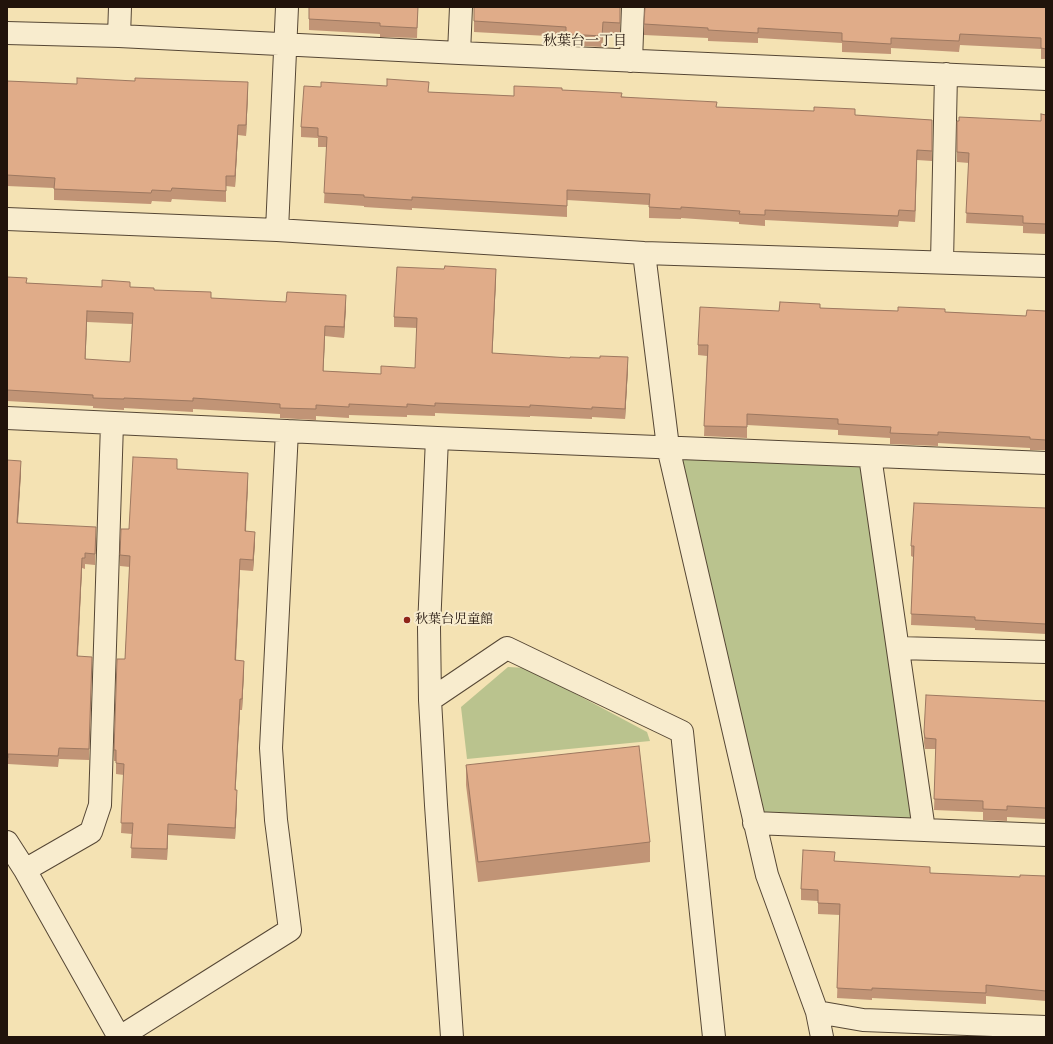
<!DOCTYPE html>
<html>
<head>
<meta charset="utf-8">
<style>
  body { margin:0 }
  #map { position:relative; width:1053px; height:1044px; overflow:hidden; background:#f4e2b3; font-family:"IM FELL Double Pica",serif }
  canvas { display:block }
  .frame { position:absolute; inset:0; border:8px solid #21130b; pointer-events:none }
</style>
</head>
<body>
<div id="map">
<canvas width="1053" height="1044"></canvas>
<div class="frame"></div>
</div>
<script>
const g = document.querySelector('canvas').getContext('2d');
g.lineJoin = 'round';
function paint(path, color) { g.fillStyle = color; g.fill(path, 'evenodd'); }
const poly = rows => new Path2D(rows.map(r => 'M' + r).join(''));
function trace(path, color, width, dash) { g.strokeStyle = color; g.lineWidth = width; g.lineCap = dash ? 'butt' : 'round'; g.setLineDash(dash || []); g.stroke(path); }
function write(font, color, halo, rows, align = 'center') {
  g.font = font + ' "IM FELL Double Pica","Noto Serif JP",serif'; g.lineWidth = 4; g.setLineDash([]); g.textBaseline = 'middle'; g.strokeStyle = halo; g.fillStyle = color; for (const [text, x, y, turn = 0] of rows) {
    g.save(); g.translate(x, y); g.rotate((+turn || 0) * Math.PI / 180); g.textAlign = isNaN(turn) ? turn : align; if (halo) g.strokeText(text, 0, 0); g.fillText(text, 0, 0); g.restore();
  }
}
const green = poly([
  [668,447,870,456,924,830,754,823],
  [508,667,527,668,647,732,650,741,467,759,461,707]
]);
const minor = poly([
  [7,33,119,36,459,53,1046,79],
  [119,36,120,7],
  [459,53,461,7],
  [631,61,633,7],
  [7,219,277,230,644,253,1046,266],
  [277,230,287,7],
  [644,253,668,447,767,875,817,1012,863,1020,1046,1027],
  [942,262,946,74],
  [7,418,437,438,1046,463],
  [437,438,429,628,430,700,436,805,452,1037],
  [870,456,924,830],
  [898,648,1046,652],
  [430,700,507,648,682,732,714,1037],
  [754,823,1046,835],
  [7,842,25,870,119,1037],
  [25,870,91,832,100,805,112,423],
  [817,1012,822,1037],
  [120,1037,290,930,276,820,271,748,287,431]
]);
const wall = poly([
  [418,7,417,38,380,37,380,34,309,30,309,19],
  [620,7,620,34,603,33,602,47,566,45,566,37,474,32,474,21],
  [1046,7,1046,59,1041,59,1041,49,960,45,959,52,891,48,891,54,842,52,842,43,758,38,758,43,708,41,708,38,644,35,644,24],
  [7,81,248,93,246,136,238,135,235,187,226,186,226,202,172,199,171,202,152,201,151,204,54,200,54,188,7,186],
  [562,90,717,107,932,120,932,161,917,160,915,222,899,221,898,227,765,220,765,226,739,224,739,222,681,218,681,219,649,218,649,205,567,200,567,217,412,208,412,210,364,207,364,206,324,203,327,147,318,147,318,138,301,137,301,127,429,92,514,96],
  [1046,115,1046,234,1023,233,1023,226,966,223,969,163,957,162,957,121,1041,121],
  [7,277,27,283,102,287,130,287,211,298,346,306,344,338,325,336,323,371,381,374,415,368,417,328,394,327,394,317,496,279,492,353,628,368,625,419,592,417,592,419,530,416,530,417,435,413,435,416,407,415,407,417,349,415,349,418,316,416,316,420,280,418,280,414,193,409,193,412,124,408,124,410,93,408,93,406,7,401],
  [87,322,132,324,130,362,85,360],
  [820,308,898,311,945,312,1026,316,1046,311,1046,450,1030,450,1030,448,938,443,938,446,890,444,890,438,838,435,838,430,747,425,747,438,704,436,707,356,698,355,698,345,779,311],
  [7,460,21,472,18,523,96,538,95,565,85,564,85,569,82,568,78,656,92,668,89,760,59,759,58,767,8,764,8,769,7,769],
  [177,469,248,483,246,531,255,542,253,571,240,570,236,660,244,671,242,710,240,710,235,790,237,801,235,839,168,835,167,860,131,858,132,834,121,833,124,775,116,774,116,761,114,761,114,750,125,659,130,567,120,566,120,555,129,529],
  [1046,508,1046,634,975,630,975,628,911,625,913,557,911,556,911,546],
  [1046,701,1046,819,1007,817,1007,821,983,820,983,812,934,810,936,749,925,749,924,743,924,732],
  [466,765,650,842,650,862,478,882,466,785],
  [835,861,930,873,1020,877,1046,876,1046,1001,986,996,986,1004,872,998,872,1000,837,998,840,915,818,914,818,901,801,900,801,889]
]);
const shadedWall = poly([
  [603,22,603,33,602,47,602,36],
  [248,82,248,93,246,136,246,125],
  [238,125,238,135,235,187,235,176],
  [917,150,917,160,915,222,915,211],
  [496,269,496,279,492,363,492,353],
  [346,295,346,306,344,338,344,327],
  [87,311,87,322,85,370,85,359],
  [325,326,325,336,323,382,323,371],
  [628,357,628,368,625,419,625,409],
  [21,461,21,472,17,534,17,523],
  [248,473,248,483,245,542,245,531],
  [255,532,255,542,253,571,253,560],
  [82,558,82,568,77,667,77,656],
  [240,559,240,570,235,671,235,660],
  [244,661,244,671,242,710,242,699],
  [240,699,240,710,235,801,235,790],
  [237,790,237,801,235,839,235,828],
  [168,824,168,835,167,860,167,849]
]);
const building = poly([
  [309,7,418,7,417,28,380,26,380,23,309,19,309,7],
  [474,7,620,7,620,23,603,22,602,36,566,34,566,27,474,21,474,7],
  [645,7,1046,7,1046,49,1041,48,1041,38,960,34,959,41,891,38,891,44,842,41,842,33,758,28,758,33,708,30,708,28,644,24,645,7],
  [77,78,135,81,135,78,248,82,246,125,238,125,235,176,226,176,226,191,172,188,171,191,152,190,151,193,54,189,55,178,7,175,7,81,77,84,77,78],
  [387,79,429,82,428,92,514,96,514,86,562,88,562,90,622,93,621,97,717,102,716,107,814,111,814,107,855,109,855,115,932,120,932,151,917,150,915,211,899,210,898,216,765,210,765,215,739,214,740,211,681,207,681,209,649,207,650,194,567,190,567,206,412,197,412,200,364,197,364,195,324,193,327,137,318,136,318,128,301,127,304,86,321,87,321,82,387,86,387,79],
  [1041,114,1046,115,1046,224,1023,223,1023,216,966,213,969,153,957,152,957,121,959,121,959,117,1041,121,1041,114],
  [445,266,496,269,492,353,570,358,570,357,600,358,600,356,628,357,625,409,592,407,592,409,530,405,530,407,435,403,435,406,407,404,407,407,349,404,349,407,316,405,316,409,280,408,280,404,193,398,193,401,124,398,124,399,93,398,93,395,7,390,7,277,27,278,26,283,102,287,102,280,130,282,130,287,154,288,154,290,211,292,211,298,286,302,287,292,346,295,344,327,325,326,323,371,381,374,381,366,415,368,417,318,394,317,397,267,444,269,445,266],
  [87,311,133,313,130,362,85,359,87,311],
  [780,302,820,304,820,308,898,311,898,307,945,309,945,312,1026,316,1027,310,1046,311,1046,440,1030,439,1030,437,938,432,938,435,890,433,891,427,838,424,838,419,747,414,747,427,704,426,708,345,698,345,700,307,779,311,780,302],
  [133,457,177,459,177,469,248,473,245,531,255,532,253,560,240,559,235,660,244,661,242,699,240,699,235,790,237,790,235,828,168,824,167,849,131,848,133,823,121,823,124,764,116,763,116,750,114,750,117,659,125,659,130,556,120,555,121,529,129,529,133,457],
  [7,460,21,461,17,523,96,527,95,554,85,553,85,558,82,558,77,656,92,657,89,749,59,748,58,756,8,754,8,758,7,758,7,460],
  [914,503,1046,508,1046,624,975,620,975,617,911,614,914,546,911,546,914,503],
  [926,695,1046,701,1046,808,1007,806,1007,810,983,809,983,801,934,799,936,739,925,738,924,732,926,695],
  [639,746,650,842,478,862,466,765,639,746],
  [803,850,835,852,834,861,930,867,930,873,1020,877,1020,875,1046,876,1046,991,986,985,986,993,872,988,872,990,837,988,840,904,818,903,818,890,801,889,803,850]
]);
const markers = [
  [407,620,4,"#8f2418"]
];
const poiNames = [
  ["秋葉台児童館",415,620]
];
const neighbourhoodNames = [
  ["秋葉台一丁目",585,42]
];
paint(green, '#bac38e');
trace(minor, '#564735', 24);
trace(minor, '#f8ecce', 22);
paint(wall, '#c19476');
paint(shadedWall, '#9d7860');
paint(building, '#e0ac89');
trace(building, '#9d7860', 1);
for (const [x, y, r, color] of markers) { const dot = new Path2D(); dot.arc(x, y, r, 0, 2 * Math.PI); g.fillStyle = color; g.fill(dot); trace(dot, '#f8ecce', 1.5); }
write('13px', '#21130b', '#f8ecce', poiNames, 'left');
write('14px', '#21130b', '#f8ecce', neighbourhoodNames);
</script>
</body>
</html>
